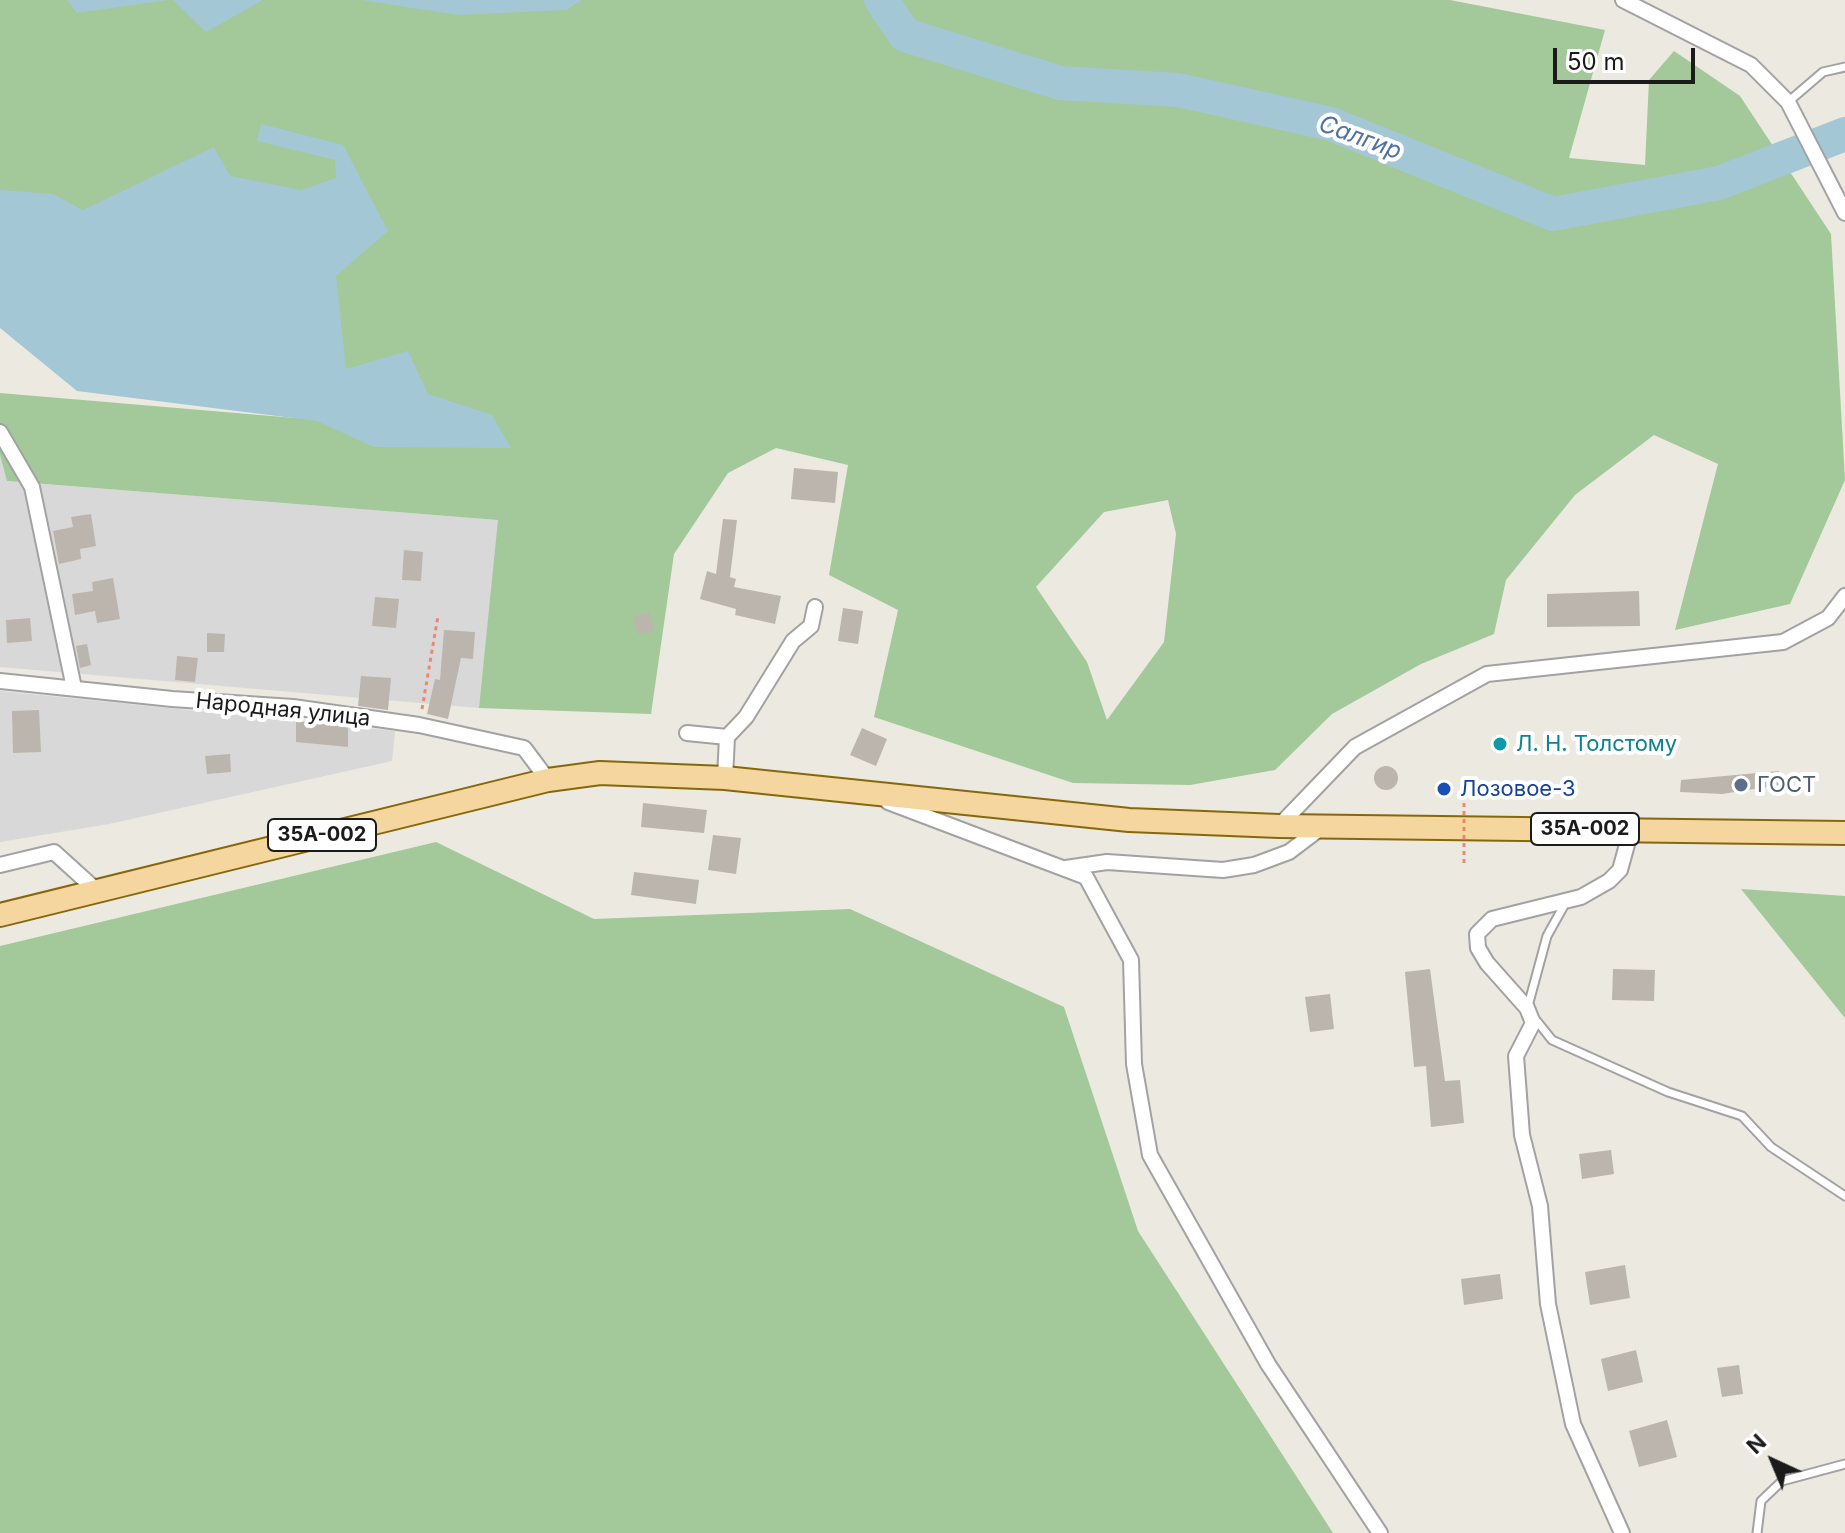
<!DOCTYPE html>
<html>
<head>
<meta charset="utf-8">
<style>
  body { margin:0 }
  #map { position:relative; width:1845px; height:1533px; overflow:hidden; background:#ece9e1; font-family:Inter,sans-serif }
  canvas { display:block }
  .north { position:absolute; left:1733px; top:1421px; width:80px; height:80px; -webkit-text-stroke:6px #fff; paint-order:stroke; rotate:316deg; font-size:22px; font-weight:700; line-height:32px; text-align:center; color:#1b1b1b }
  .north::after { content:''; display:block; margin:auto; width:28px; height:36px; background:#1b1b1b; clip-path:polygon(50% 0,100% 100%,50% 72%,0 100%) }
  .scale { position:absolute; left:1553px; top:48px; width:142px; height:36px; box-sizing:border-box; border:4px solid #1b1b1b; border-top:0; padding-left:10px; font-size:24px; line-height:28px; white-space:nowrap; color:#1b1b1b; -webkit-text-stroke:6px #fff; paint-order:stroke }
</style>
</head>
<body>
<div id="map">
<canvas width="1845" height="1533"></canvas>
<div class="north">N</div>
<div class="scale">50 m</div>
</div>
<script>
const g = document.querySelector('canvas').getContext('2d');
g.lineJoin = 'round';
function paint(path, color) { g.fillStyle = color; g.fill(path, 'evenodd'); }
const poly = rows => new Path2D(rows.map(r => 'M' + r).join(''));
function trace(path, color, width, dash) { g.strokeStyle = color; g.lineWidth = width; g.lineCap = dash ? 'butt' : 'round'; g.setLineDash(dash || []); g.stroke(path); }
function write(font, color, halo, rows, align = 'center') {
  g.font = font + ' Inter,sans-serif'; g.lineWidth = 8; g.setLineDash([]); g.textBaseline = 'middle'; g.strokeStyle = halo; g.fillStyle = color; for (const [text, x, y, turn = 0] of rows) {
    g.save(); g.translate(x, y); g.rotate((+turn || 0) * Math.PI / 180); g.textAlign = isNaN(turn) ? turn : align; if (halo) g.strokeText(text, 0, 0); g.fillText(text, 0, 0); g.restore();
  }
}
const residential = poly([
  [0,455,7,481,499,520,479,708,0,667],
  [0,691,395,731,392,761,109,824,0,842]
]);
const forest = poly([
  [0,0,1450,0,1605,30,1569,158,1645,165,1649,80,1674,51,1740,96,1831,234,1845,480,1790,604,1675,630,1718,464,1654,435,1575,495,1506,580,1494,634,1421,664,1332,714,1275,770,1190,785,1073,783,874,717,898,610,829,575,848,465,776,448,728,473,674,554,651,714,479,708,498,520,7,481,0,455,0,393,295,418,0,219],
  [1168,500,1176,534,1164,642,1107,720,1087,662,1036,587,1104,512],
  [436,842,594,919,850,909,1064,1007,1138,1231,1333,1533,0,1533,0,946],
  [1741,889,1845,896,1845,1018]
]);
const water = poly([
  [67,0,168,0,77,13],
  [173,0,263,0,206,32],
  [361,0,582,0,566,10,458,15],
  [261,124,343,145,388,231,336,276,346,369,408,351,428,394,492,415,511,448,374,447,317,421,77,391,0,328,0,190,53,194,83,210,214,147,230,176,301,190,336,178,335,160,257,141]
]);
const river = poly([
  [881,0,905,35,1060,83,1178,90,1331,124,1553,214,1719,183,1845,134]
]);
const building = poly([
  [794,468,838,472,835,503,791,499],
  [91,514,96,546,80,549,81,559,59,564,53,531,73,527,71,517],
  [723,519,737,520,730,577,736,579,734,587,781,596,775,624,735,615,736,609,700,599,707,571,716,574],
  [404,550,423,552,421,581,402,580],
  [113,578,120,619,97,623,95,611,75,615,72,594,93,591,92,582],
  [1639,591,1640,626,1547,627,1547,594],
  [375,597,399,599,396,628,372,626],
  [843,608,863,611,858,644,838,641],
  [649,612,654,630,638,634,633,617],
  [30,618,32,641,7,643,6,620],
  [444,630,475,632,473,659,461,658,448,719,427,714,435,679,440,680],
  [207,633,225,634,224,652,207,652],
  [87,644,91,665,80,668,76,646],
  [177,656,198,658,195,682,175,680],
  [361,676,391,678,388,710,358,706],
  [39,710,41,752,13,753,12,711],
  [296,721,348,726,348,747,296,742],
  [862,728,887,739,876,766,850,755],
  [230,754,231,772,207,774,205,756],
  '1374 778a12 12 0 1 1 24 0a12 12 0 1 1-24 0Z',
  [1779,771,1780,785,1722,794,1680,792,1681,780],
  [643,803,707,810,704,833,641,827],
  [713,835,741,838,736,874,708,870],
  [634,872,699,880,696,904,631,895],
  [1430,969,1445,1081,1460,1080,1464,1123,1431,1127,1426,1066,1414,1067,1405,972],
  [1613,969,1655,970,1654,1001,1612,1000],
  [1330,994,1334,1029,1310,1032,1305,997],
  [1611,1150,1614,1174,1582,1179,1579,1154],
  [1625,1265,1630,1298,1590,1305,1585,1272],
  [1500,1274,1503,1299,1464,1305,1461,1279],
  [1636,1350,1643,1382,1608,1391,1601,1359],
  [1739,1365,1743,1394,1722,1397,1717,1368],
  [1667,1420,1677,1457,1639,1467,1629,1431]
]);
const path = poly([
  [422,709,438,616]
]);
const lane = poly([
  [1788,102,1823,72,1845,67],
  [1528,1006,1547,936,1566,902],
  [1536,1020,1552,1040,1668,1092,1742,1116,1771,1147,1845,1196],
  [1757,1533,1761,1501,1782,1481,1845,1464]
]);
const street = poly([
  [1623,0,1751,65,1788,102,1845,213],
  [0,432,32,487,74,688],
  [0,681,172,699,293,707,419,725,524,748,548,780],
  [687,733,727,737],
  [725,778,727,737,746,717,793,641,811,626,815,607],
  [888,802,1086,877,1131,960,1134,1064,1150,1155,1268,1364,1380,1533],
  [1279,826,1355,747,1487,674,1783,642,1828,618,1845,596],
  [0,865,54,852,96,890],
  [1066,868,1107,862,1223,870,1254,865,1289,852,1322,827],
  [1622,1533,1573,1424,1548,1304,1540,1206,1522,1135,1516,1056,1533,1023,1527,1008,1487,963,1478,948,1477,934,1492,919,1581,897,1609,881,1620,870,1631,830]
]);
const primary = poly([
  [0,915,548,780,600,773,725,778,1129,820,1279,826,1845,833]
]);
const pathBridge = poly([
  [1464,863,1464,786]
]);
const markers = [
  [1500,744,8,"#0f9aa8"],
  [1741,785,8,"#5c6f8a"],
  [1444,789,8,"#1a4fb4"]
];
const shields = [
  [1585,829,108],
  [322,835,108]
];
const shieldNames = [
  ["35А-002",1585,829],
  ["35А-002",322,835]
];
const streetNames = [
  ["Народная улица",283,710,6]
];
const cultureNames = [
  ["Л. Н. Толстому",1516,744]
];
const serviceNames = [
  ["ГОСТ",1757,785]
];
const transitNames = [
  ["Лозовое-3",1460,789]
];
const waterNames = [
  ["Салгир",1360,138,20]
];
paint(residential, '#d9d8d8');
paint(forest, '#a3c899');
paint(water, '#a4c7d6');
trace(river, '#a4c7d6', 34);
paint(building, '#bcb5ae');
trace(lane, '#a2a2a2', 11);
trace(street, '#a2a2a2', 18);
trace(primary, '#86670b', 26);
trace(path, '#ee8770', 3, [4, 4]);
trace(lane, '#fff', 7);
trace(street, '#fff', 14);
trace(primary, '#f4d69e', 22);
trace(pathBridge, '#ee8770', 3, [4, 4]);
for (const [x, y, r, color] of markers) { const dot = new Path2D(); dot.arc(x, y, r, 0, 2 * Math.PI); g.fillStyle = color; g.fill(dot); trace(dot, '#fff', 3); }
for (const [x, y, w] of shields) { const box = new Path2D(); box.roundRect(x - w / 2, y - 16, w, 32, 6); g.fillStyle = '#fff'; g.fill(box); trace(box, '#1b1b1b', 2); }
write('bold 20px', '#1b1b1b', null, shieldNames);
write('22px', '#1b1b1b', '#fff', streetNames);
write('22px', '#0d838f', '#fff', cultureNames, 'left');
write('22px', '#4e5e75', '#fff', serviceNames, 'left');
write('22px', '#164399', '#fff', transitNames, 'left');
write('italic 24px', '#5072a2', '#fff', waterNames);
</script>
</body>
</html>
